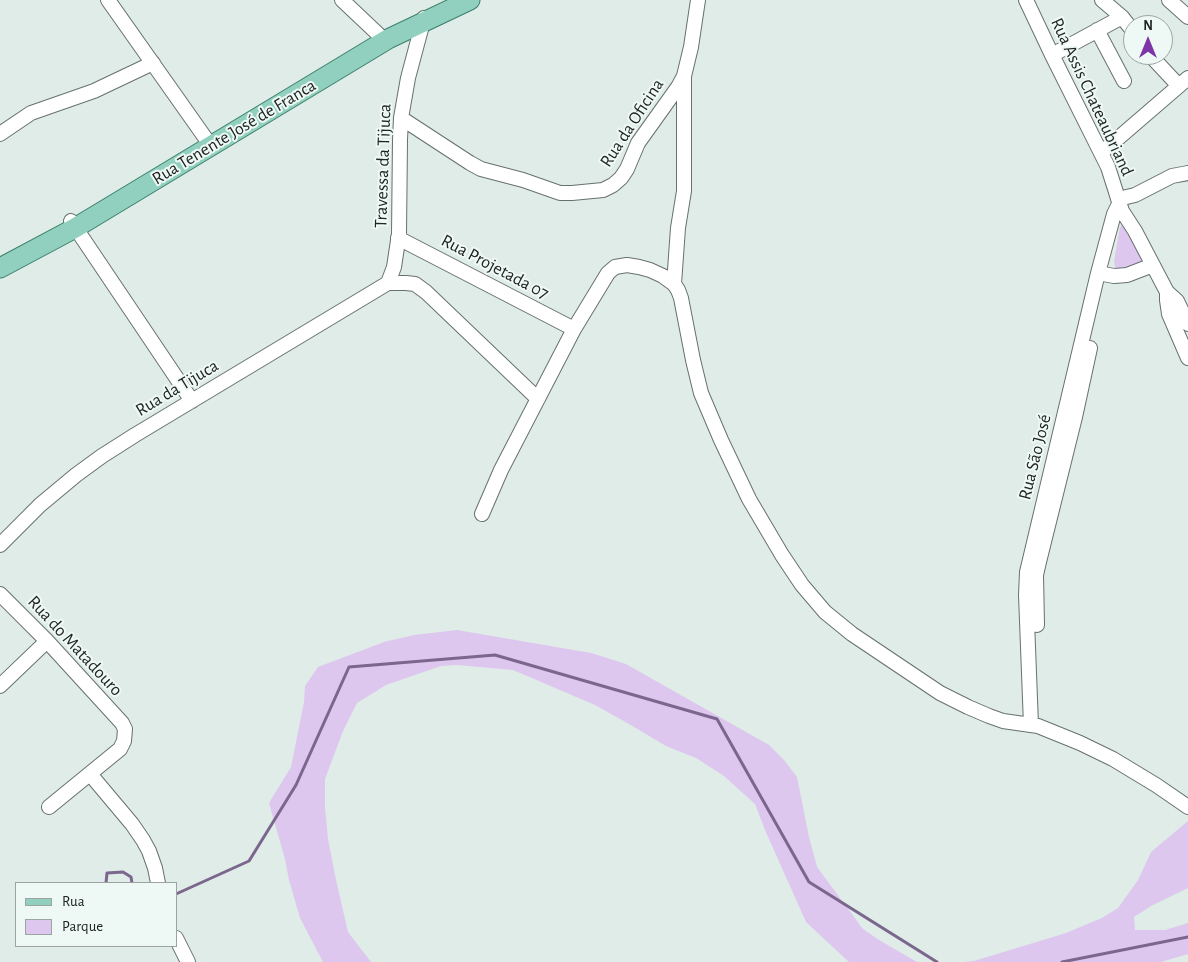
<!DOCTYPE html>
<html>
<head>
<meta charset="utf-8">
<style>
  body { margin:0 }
  #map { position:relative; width:1188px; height:962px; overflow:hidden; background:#e0ece7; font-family:"Alegreya Sans",sans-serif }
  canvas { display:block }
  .legend { position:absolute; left:15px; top:882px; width:162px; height:65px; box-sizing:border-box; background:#eef9f5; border:1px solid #9ca4a1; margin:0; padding:6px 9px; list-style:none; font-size:15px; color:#212523 }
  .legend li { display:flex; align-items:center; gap:10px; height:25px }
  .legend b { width:25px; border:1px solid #9ca4a1 }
  .north { position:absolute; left:1123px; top:15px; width:50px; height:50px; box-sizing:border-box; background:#eef9f5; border:1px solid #9ca4a1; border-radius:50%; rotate:0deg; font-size:14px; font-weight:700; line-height:20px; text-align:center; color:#212523 }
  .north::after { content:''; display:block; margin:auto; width:18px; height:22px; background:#7e35a8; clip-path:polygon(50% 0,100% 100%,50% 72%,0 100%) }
</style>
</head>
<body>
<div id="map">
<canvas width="1188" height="962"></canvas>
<ul class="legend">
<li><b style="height:6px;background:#91d0be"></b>Rua</li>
<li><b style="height:14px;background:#ddc7ee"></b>Parque</li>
</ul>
<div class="north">N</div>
</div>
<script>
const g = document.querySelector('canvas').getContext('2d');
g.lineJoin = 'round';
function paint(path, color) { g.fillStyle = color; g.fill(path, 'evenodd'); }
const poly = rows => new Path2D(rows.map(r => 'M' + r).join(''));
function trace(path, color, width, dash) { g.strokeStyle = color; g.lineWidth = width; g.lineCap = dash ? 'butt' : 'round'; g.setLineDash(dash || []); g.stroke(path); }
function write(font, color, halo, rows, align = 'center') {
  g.font = font + ' "Alegreya Sans",sans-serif'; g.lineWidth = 4; g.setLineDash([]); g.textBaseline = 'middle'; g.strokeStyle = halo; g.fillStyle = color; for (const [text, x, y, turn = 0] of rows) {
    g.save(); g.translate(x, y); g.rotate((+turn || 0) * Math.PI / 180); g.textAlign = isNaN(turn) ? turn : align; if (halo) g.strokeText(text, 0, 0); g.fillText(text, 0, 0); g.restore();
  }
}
const green = poly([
  [1123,224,1146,261,1125,270,1119,270,1115,267,1114,261,1120,227],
  [457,630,591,653,626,664,769,745,784,760,797,777,809,837,817,867,863,929,879,940,917,962,849,962,806,922,765,830,755,804,724,776,696,758,666,746,629,724,595,705,513,670,457,665,441,666,386,685,357,703,343,731,325,779,325,808,328,839,336,880,348,932,371,962,323,962,300,918,289,880,285,859,269,803,291,767,304,702,305,686,318,667,384,642,414,635],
  [1188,821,1188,888,1151,906,1134,917,1135,930,1165,930,1188,923,1188,954,1161,962,963,962,974,961,1066,933,1102,918,1118,908,1138,880,1151,852]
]);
const stream = poly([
  [106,883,107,873,123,872,131,877,132,883],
  [176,894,249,861,296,785,349,667,495,655,717,719,809,882,937,962],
  [1062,962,1188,937]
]);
const minor = poly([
  [108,0,211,146],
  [342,0,378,34,383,42],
  [1026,0,1052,55,1108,167,1122,211,1135,231,1167,292,1177,301,1188,324],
  [1102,0,1122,17,1133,31],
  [1169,0,1188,17],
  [1097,30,1124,81],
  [1052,55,1122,17],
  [1150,55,1179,86],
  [401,118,470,163,481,169,523,180,560,193,572,193,603,190,613,185,621,178,627,169,638,143,678,87,684,76,691,47,698,0],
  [0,134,31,113,94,91,153,63],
  [1101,153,1188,78],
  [1118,199,1135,195,1172,176,1188,173],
  [71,221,192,401],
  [398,238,574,329],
  [1098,273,1114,276,1127,275,1153,265],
  [388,283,394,267,399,234,400,140,401,118,408,78,424,18],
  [388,283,406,283,415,284,426,292,538,399],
  [674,284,678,228,684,191,684,77],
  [1167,292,1167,300,1169,314,1188,358],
  [482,514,501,470,574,329,608,273,615,267,627,265,639,267,650,270,663,276,674,284,678,290,681,298,693,360,701,393,721,440,749,499,782,555,802,585,825,612,852,634,940,693,968,707,989,716,1003,721,1038,726,1080,743,1113,759,1156,785,1188,807],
  [0,545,40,505,76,475,102,456,135,435,388,283],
  [0,594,47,641,122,723,125,729,124,741,120,749,49,807],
  [1037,625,1036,575,1039,562,1075,417,1090,348],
  [0,686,47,641],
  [1031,725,1026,595,1027,572,1098,273,1114,214,1119,204],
  [90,774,132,824,143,840,149,851,155,868,158,883],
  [176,938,188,962]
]);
const major = poly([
  [0,268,75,228,388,39,470,0]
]);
const streetNames = [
  ["Rua Assis Chateaubriand",1092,97,65],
  ["Rua da Oficina",632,123,-57],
  ["Rua Tenente José de Franca",234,132,-31],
  ["Travessa da Tijuca",383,166,-88],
  ["Rua Projetada 07",495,267,28],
  ["Rua da Tijuca",177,388,-31],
  ["Rua São José",1035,457,-76],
  ["Rua do Matadouro",75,646,47]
];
paint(green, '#ddc7ee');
trace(stream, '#7b668d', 3);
trace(minor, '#67716d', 16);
trace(major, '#3a7f6b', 21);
trace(minor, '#fff', 14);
trace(major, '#91d0be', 19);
write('18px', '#212523', '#eef9f5', streetNames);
</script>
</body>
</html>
